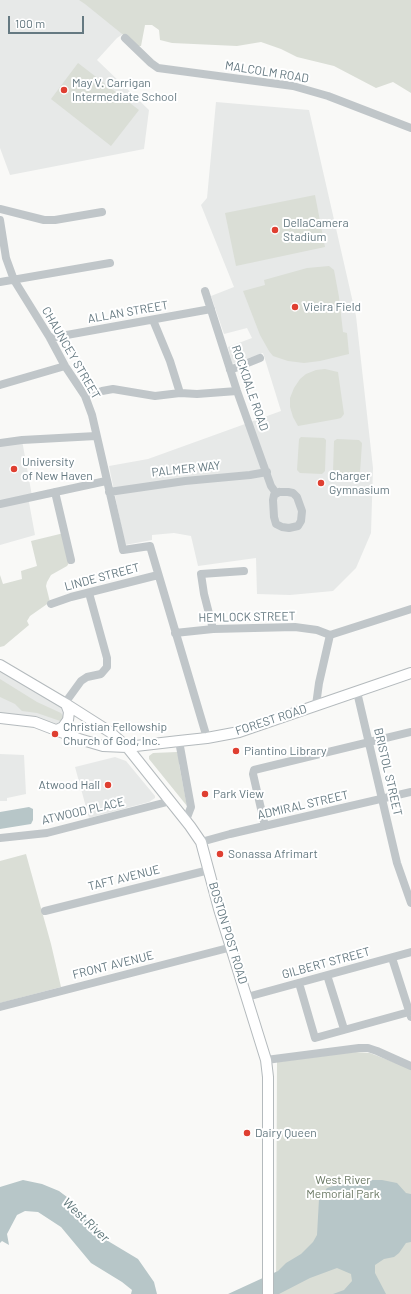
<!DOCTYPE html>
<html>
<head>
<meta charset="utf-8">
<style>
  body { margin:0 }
  #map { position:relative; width:411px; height:1294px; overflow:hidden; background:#f9f9f7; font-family:Barlow,sans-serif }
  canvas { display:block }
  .scale { position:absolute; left:8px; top:16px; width:76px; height:18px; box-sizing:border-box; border:2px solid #657981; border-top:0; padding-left:5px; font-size:12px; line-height:14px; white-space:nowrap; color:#657981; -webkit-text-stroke:3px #fff; paint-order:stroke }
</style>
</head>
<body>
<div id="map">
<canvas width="411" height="1294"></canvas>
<div class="scale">100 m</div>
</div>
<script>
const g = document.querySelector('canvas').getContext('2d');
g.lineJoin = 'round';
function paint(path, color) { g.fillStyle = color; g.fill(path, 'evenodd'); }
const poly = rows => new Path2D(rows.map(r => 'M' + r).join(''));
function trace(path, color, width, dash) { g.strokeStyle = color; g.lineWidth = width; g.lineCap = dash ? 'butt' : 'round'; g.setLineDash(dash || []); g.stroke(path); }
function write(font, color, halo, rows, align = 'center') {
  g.font = font + ' Barlow,sans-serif'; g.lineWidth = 4; g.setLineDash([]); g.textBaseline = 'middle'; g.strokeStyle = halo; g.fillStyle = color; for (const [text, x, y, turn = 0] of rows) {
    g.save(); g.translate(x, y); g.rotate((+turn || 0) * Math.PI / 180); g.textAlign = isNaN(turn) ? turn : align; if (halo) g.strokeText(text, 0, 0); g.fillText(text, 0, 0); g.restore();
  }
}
const built = poly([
  [0,0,134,0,126,32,117,38,97,60,149,110,144,149,10,175,0,148],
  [216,102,309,110,356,316,373,468,371,533,356,568,333,591,290,595,257,594,256,558,198,566,191,536,174,533,152,535,152,540,125,545,109,466,148,459,281,411,263,353,232,364,228,347,252,338,247,328,224,334,211,296,234,287,201,205,207,198],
  [22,440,32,496,28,497,35,535,0,545,0,443],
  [0,665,66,704,63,727,0,718],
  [0,754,24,755,26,794,7,798,7,801,0,801],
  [115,757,126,761,155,796,155,798,149,802,89,818,75,767]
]);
const green = poly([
  [79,0,411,0,411,93,393,82,376,88,334,66,297,57,281,49,261,42,237,46,172,43,160,40,159,30,152,25,145,25,141,46,137,46,85,4],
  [78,63,139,110,111,146,51,99],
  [315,195,325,247,236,266,225,213],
  [329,266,334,270,339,297,343,332,347,333,349,354,320,361,304,363,288,361,273,356,269,351,260,335,243,291,265,285,264,280,307,268],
  [325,369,338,372,344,414,341,418,337,419,298,426,293,417,290,407,290,398,294,388,300,379,306,374,316,370],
  [301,437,324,438,326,440,325,471,322,474,300,473,297,470,299,439],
  [337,439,359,440,362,443,360,473,358,476,335,475,333,472,334,441],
  [64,533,71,560,67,566,51,575,47,582,46,586,50,602,30,616,27,621,29,625,4,646,0,647,0,575,3,584,22,579,21,571,37,566,31,541],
  [0,679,37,702,61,713,64,718,63,722,37,713,22,711,15,704,0,697],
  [177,752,180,761,179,764,187,806,149,759,149,756,153,753],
  [26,854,51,944,61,987,0,1003,0,861],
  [355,1052,370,1053,411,1069,411,1294,276,1294,277,1062]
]);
const water = poly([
  [29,807,33,809,33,820,31,824,0,829,0,812],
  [23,1180,42,1184,59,1191,71,1200,103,1238,138,1259,154,1282,157,1294,131,1294,132,1290,122,1282,91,1263,61,1227,38,1212,25,1211,17,1215,7,1234,9,1245,2,1241,0,1243,0,1187],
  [365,1180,382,1180,397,1183,406,1193,411,1194,411,1242,406,1243,399,1253,394,1257,384,1259,375,1265,375,1273,386,1294,333,1294,344,1290,352,1281,351,1274,337,1268,310,1278,279,1294,228,1294,278,1271,286,1263,301,1254,313,1242,317,1235,319,1199,327,1188,343,1183]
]);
const minor = poly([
  [125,38,151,63,158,68,293,86,328,96,411,128],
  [0,209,44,220,55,220,102,212],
  [0,220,6,258,14,280,50,338,65,366,85,396,92,415,123,550,150,546,207,738],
  [0,282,110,263],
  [205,291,237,391,271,486,276,493],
  [153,320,170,361,180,393],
  [50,338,211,309],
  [230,370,260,358],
  [0,385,65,366],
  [85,396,102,391,113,389,155,396,180,393,197,394,237,391],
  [0,443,22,440,96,436],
  [55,492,71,560],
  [109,492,185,481,250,475,267,472],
  [279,492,288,492,293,493,297,497,302,511,301,521,298,526,289,528,282,527,276,524,274,517,273,500,274,495,279,492],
  [0,504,106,481],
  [51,604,71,597,158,575],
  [213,629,204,594,201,574,244,571],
  [175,633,213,629,295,627,317,630,330,635,411,609],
  [357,692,397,863,411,903],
  [65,703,81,681,87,677,101,674,107,667,107,658,89,593],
  [316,705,319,683,330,635],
  [179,741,191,807,186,820],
  [265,826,253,774,254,770,411,732],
  [0,838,47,833,171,801],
  [201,842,230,834,411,792],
  [45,911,209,870],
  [392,958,411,1017],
  [327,975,344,1029],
  [299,983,315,1038,409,1012],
  [247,997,411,952],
  [0,1007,232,947],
  [266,1060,359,1048,368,1048,377,1051,411,1066]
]);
const major = poly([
  [0,665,66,704,110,732,127,747,190,826,201,842,219,909,266,1060,268,1077,268,1294],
  [0,718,35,722,79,739,103,746,127,747,179,741,207,738,239,732,411,673],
  [57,730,63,727,68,720,69,712,66,704]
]);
const markers = [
  [64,90,4,"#df3f31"],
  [275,230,4,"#df3f31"],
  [295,307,4,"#df3f31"],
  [14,469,4,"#df3f31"],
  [321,483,4,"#df3f31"],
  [55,734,4,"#df3f31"],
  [236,751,4,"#df3f31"],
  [108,785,4,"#df3f31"],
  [205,794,4,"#df3f31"],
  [220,854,4,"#df3f31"],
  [247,1133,4,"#df3f31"]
];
const streetNames = [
  ["MALCOLM ROAD",267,72,9],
  ["ALLAN STREET",128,312,-10],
  ["CHAUNCEY STREET",71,353,60],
  ["ROCKDALE ROAD",250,388,71],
  ["PALMER WAY",186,469,-6],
  ["LINDE STREET",102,577,-15],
  ["HEMLOCK STREET",247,617,-1],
  ["FOREST ROAD",271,720,-18],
  ["BRISTOL STREET",388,772,77],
  ["ADMIRAL STREET",303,805,-13],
  ["ATWOOD PLACE",83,811,-13],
  ["TAFT AVENUE",124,878,-14],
  ["BOSTON POST ROAD",228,933,73],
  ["GILBERT STREET",326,963,-15],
  ["FRONT AVENUE",113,965,-14]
];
const poiNames = [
  ["May V. Carrigan",72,83],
  ["Intermediate School",72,97],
  ["DellaCamera",283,223],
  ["Stadium",283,237],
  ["Vieira Field",303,307],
  ["University",22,462],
  ["of New Haven",22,476],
  ["Charger",329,476],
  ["Gymnasium",329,490],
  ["Christian Fellowship",63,727],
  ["Church of God, Inc.",63,741],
  ["Piantino Library",244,751],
  ["Atwood Hall",100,785,"right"],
  ["Park View",213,794],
  ["Sonassa Afrimart",228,854],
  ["Dairy Queen",255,1133]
];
const parkNames = [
  ["West River",343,1180],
  ["Memorial Park",343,1194]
];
const waterNames = [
  ["West River",86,1220,43]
];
paint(built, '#e7e9e8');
paint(green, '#daded6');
paint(water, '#b7c6c8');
trace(major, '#b4babd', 12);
trace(minor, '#c0c6c9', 8);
trace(major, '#fff', 10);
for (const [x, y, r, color] of markers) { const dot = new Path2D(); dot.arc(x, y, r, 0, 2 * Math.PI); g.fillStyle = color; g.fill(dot); trace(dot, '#fff', 1.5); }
write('12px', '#657981', '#fff', streetNames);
write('12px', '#657981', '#fff', poiNames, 'left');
write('12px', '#6b7964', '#fff', parkNames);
write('italic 13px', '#60787b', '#fff', waterNames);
</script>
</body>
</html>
